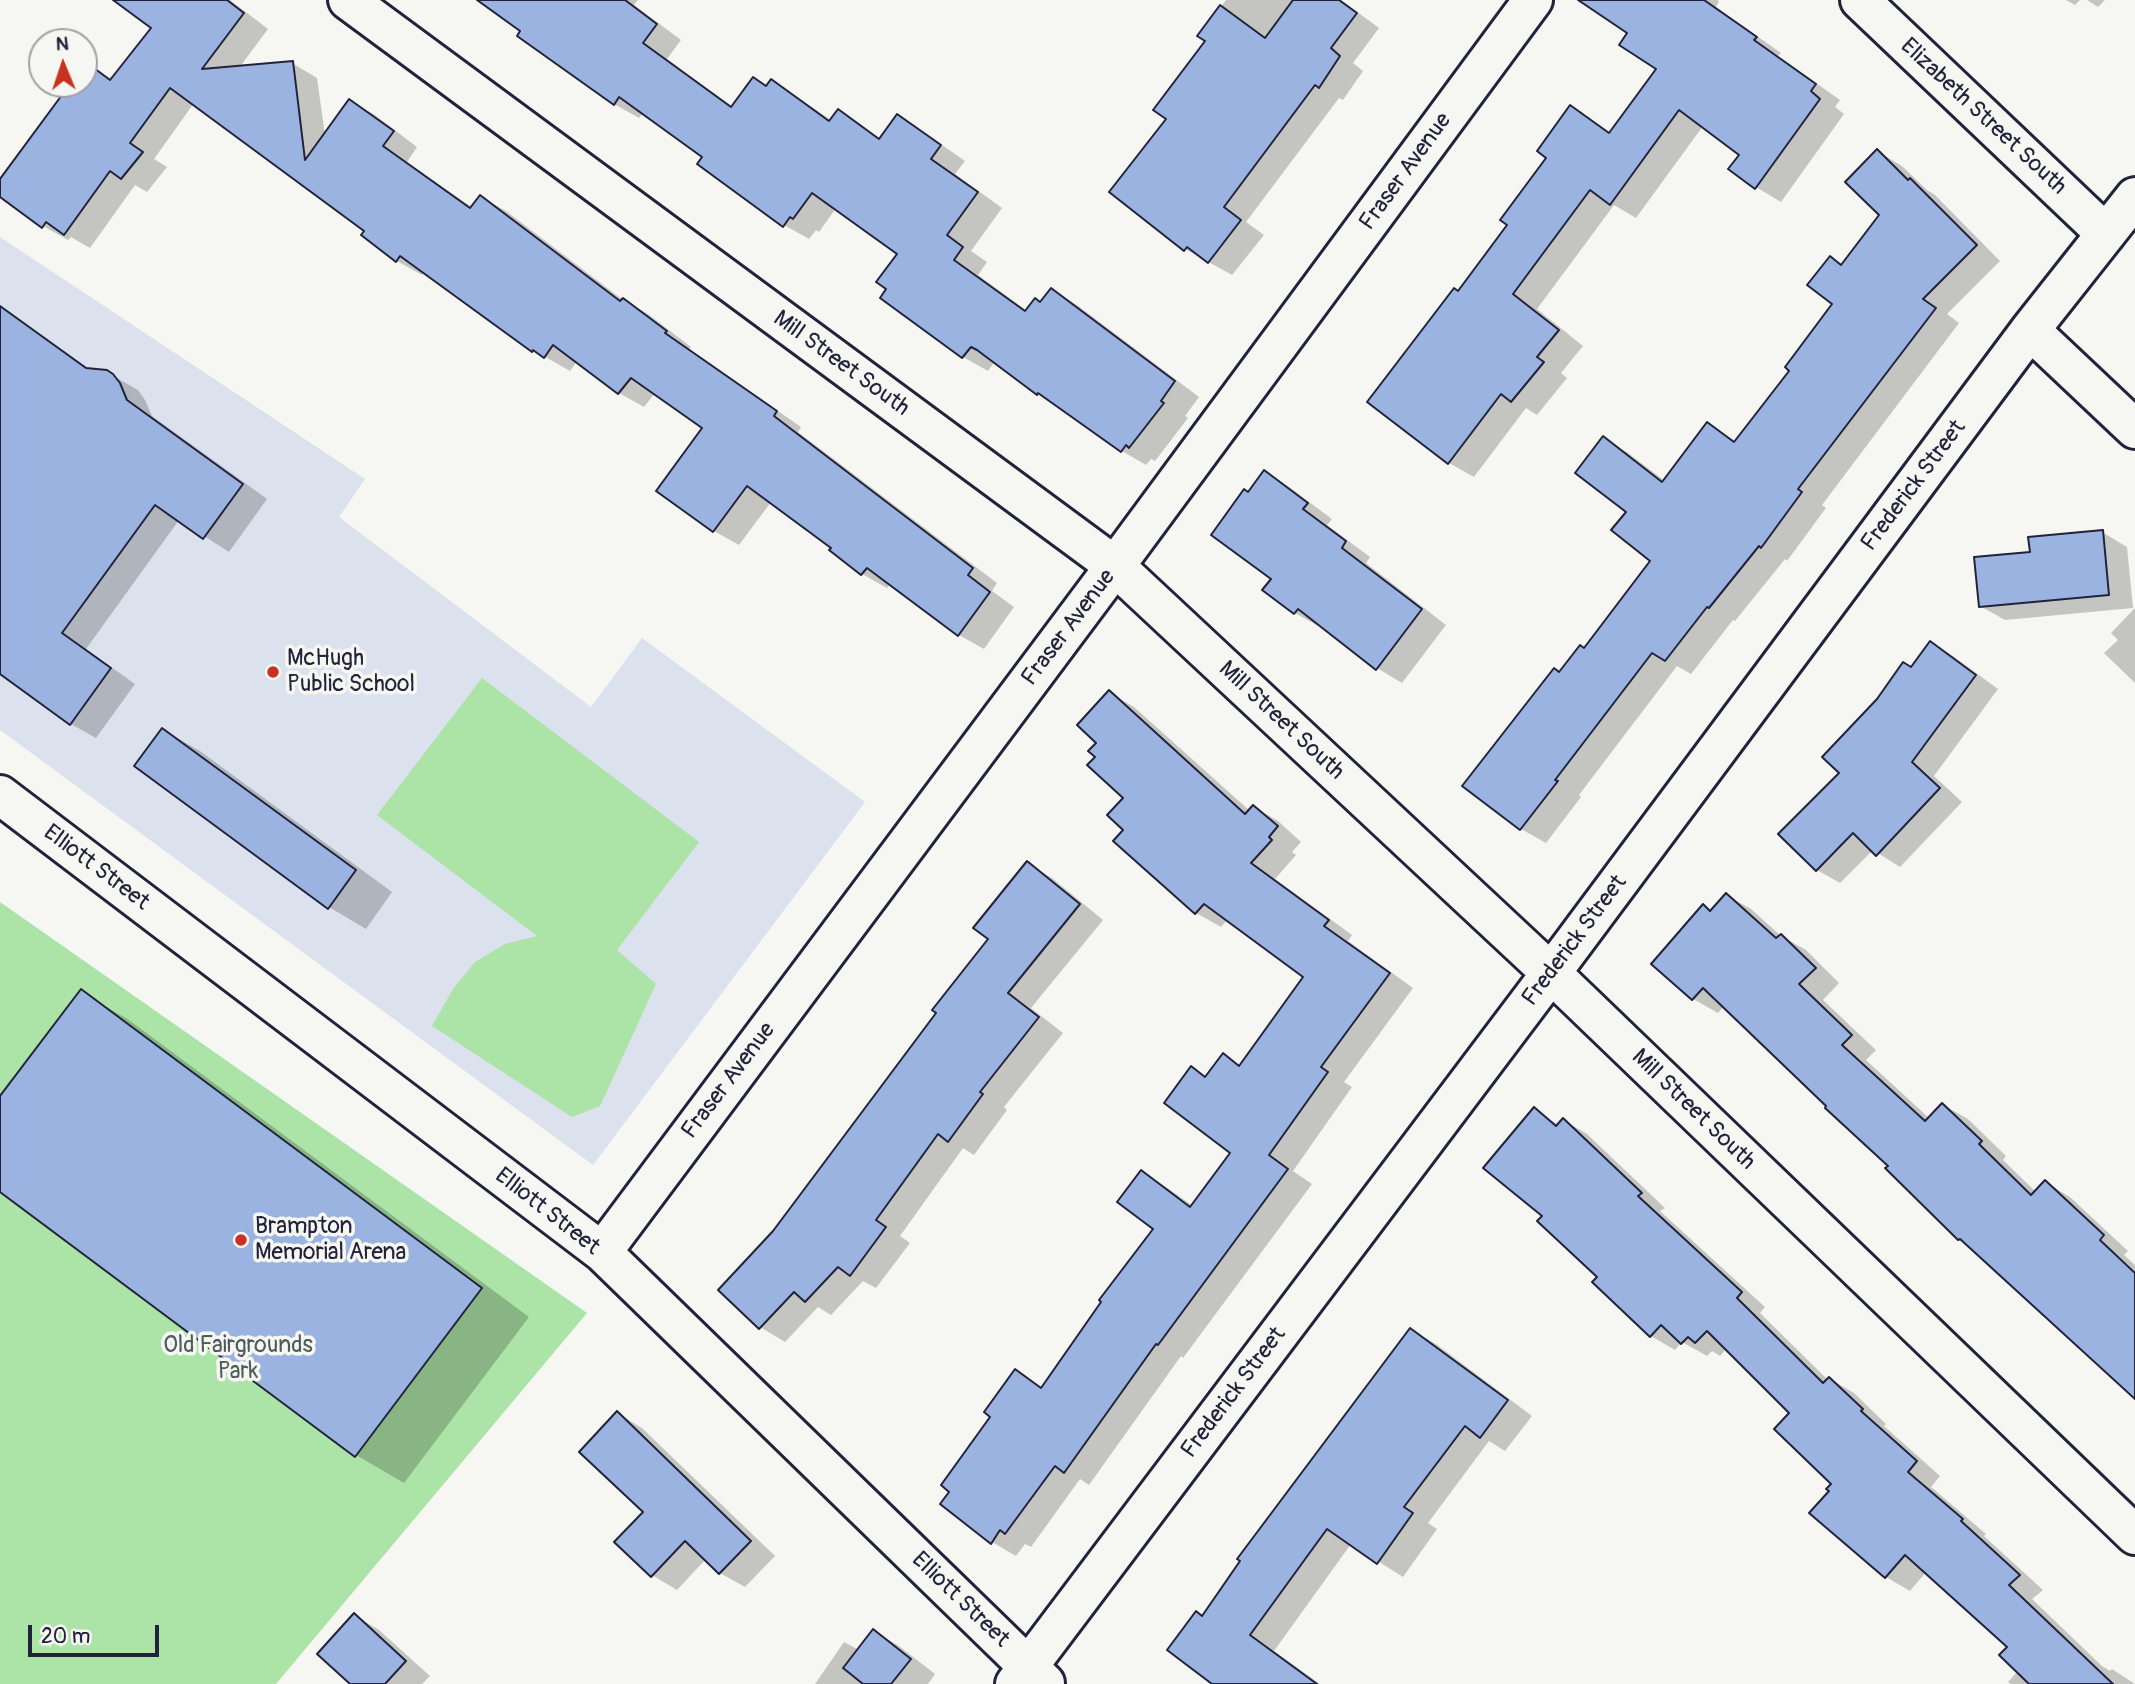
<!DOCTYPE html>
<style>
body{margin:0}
#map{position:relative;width:2135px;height:1684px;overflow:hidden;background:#f6f6f2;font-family:Pangolin,sans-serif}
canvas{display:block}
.north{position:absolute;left:28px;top:28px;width:70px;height:70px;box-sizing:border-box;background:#f6f6f2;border:2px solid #a1a1a9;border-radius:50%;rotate:358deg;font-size:19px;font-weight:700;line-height:28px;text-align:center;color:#22223b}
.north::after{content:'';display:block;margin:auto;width:24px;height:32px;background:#c8321e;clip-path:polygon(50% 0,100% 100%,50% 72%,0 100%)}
.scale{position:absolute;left:28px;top:1625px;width:131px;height:32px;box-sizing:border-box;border:4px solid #22223b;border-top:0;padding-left:9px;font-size:21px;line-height:24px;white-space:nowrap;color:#22223b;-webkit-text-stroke:5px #f6f6f2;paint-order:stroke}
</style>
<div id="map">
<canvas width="2135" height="1684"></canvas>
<div class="north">N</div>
<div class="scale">20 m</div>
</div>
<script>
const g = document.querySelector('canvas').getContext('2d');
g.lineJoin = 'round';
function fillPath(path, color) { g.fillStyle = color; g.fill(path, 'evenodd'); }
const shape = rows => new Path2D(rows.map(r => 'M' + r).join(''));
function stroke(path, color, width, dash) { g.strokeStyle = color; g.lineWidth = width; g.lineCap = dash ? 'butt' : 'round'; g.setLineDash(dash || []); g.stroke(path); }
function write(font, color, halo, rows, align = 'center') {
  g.font = font + ' Pangolin,sans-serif'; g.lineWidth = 7; g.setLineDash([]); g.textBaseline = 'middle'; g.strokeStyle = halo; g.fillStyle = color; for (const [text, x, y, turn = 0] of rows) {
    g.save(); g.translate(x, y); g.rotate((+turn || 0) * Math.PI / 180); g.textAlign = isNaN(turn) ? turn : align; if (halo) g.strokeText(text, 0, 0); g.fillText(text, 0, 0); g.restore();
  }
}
fillPath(shape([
 [0,237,365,479,339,517,591,707,642,638,865,802,593,1165,0,730]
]), '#dbe2ed');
fillPath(shape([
 [482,678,699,842,617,950,656,984,600,1106,572,1117,432,1026,453,989,475,962,505,944,537,936,377,815],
 [0,902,587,1313,276,1684,0,1684]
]), '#ace3a7');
fillPath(shape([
 [135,0,230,0,268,29,239,68,292,63,317,78,325,135,350,101,375,115,417,147,407,162,473,208,481,197,506,211,623,300,648,314,691,347,689,349,801,427,798,432,997,583,992,591,1014,607,984,649,959,635,891,584,887,588,862,574,831,550,833,547,771,502,739,545,714,531,658,491,705,427,655,393,644,407,619,393,577,361,570,371,533,350,424,271,422,275,397,261,363,235,366,230,194,103,154,159,167,167,147,192,135,185,90,248,71,237,68,240,43,226,0,195,0,182,72,84,84,84,84,68,87,64,113,80,154,28],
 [480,0,638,0,634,5,681,40,667,59,733,107,754,79,767,87,771,81,796,96,832,121,839,111,881,139,897,117,922,131,965,161,955,174,1002,208,971,251,987,262,978,275,1027,311,1041,304,1052,290,1077,305,1199,397,1185,416,1188,418,1155,461,1151,459,1146,465,1122,451,995,361,988,371,963,357,882,297,889,288,899,253,836,208,819,232,816,230,809,239,784,225,704,157,643,113,639,118,614,104,523,30],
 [1226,0,1341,0,1379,28,1353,63,1363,71,1343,100,1339,98,1246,222,1264,235,1232,275,1185,249,1169,119,1207,41,1200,35],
 [1620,0,1717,0,1719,1,1716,7,1781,53,1778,56,1840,100,1835,107,1844,114,1781,202,1756,187,1741,155,1703,126,1636,218,1614,205,1537,309,1583,346,1561,373,1567,378,1537,415,1526,408,1474,477,1449,463,1459,293,1509,225,1549,158,1571,108,1611,133,1658,69,1629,33],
 [2066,0,2080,0,2075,5],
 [2087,0,2105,0,2098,7],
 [1877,151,1902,166,1927,190,1935,195,2000,261,1947,314,1959,323,1822,505,1826,508,1787,561,1785,559,1735,621,1733,620,1691,674,1677,666,1579,795,1581,797,1546,843,1521,829,1465,786,1560,674,1585,649,1653,561,1628,511,1603,438,1628,453,1665,481,1707,424,1737,442,1792,371,1835,303,1830,258,1843,265,1881,215],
 [0,306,91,370,106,372,138,390,145,400,152,416,267,499,229,552,179,520,86,649,135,684,96,738,71,724,0,672],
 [1264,473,1289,487,1332,519,1327,525,1370,557,1366,563,1446,625,1402,683,1377,668,1321,625,1320,627,1295,613,1265,590,1274,579,1249,494],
 [2102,532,2127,547,2133,608,2005,620,1980,606,2032,553],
 [2135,608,2135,683,2104,653,2118,640,2111,633],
 [1930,643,1953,656,1998,689,1934,776,1962,802,1900,867,1873,850,1840,883,1817,870,1781,834,1841,773,1878,700,1912,669],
 [1110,693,1134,707,1250,811,1254,807,1278,821,1301,842,1292,852,1296,855,1275,879,1352,935,1348,941,1413,988,1344,1082,1352,1087,1293,1171,1312,1184,1183,1358,1181,1356,1089,1485,1080,1479,1031,1547,1025,1544,1016,1556,992,1542,951,1491,1016,1371,1043,1388,1156,1229,1142,1173,1166,1187,1193,1206,1232,1152,1192,1069,1207,1077,1223,1055,1241,1066,1306,976,1228,919,1221,927,1196,913,1116,841,1126,830,1126,798,1097,757],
 [163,730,200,751,392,892,366,929,329,907],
 [1027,864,1052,878,1103,920,1031,1008,1063,1033,1004,1107,1007,1110,974,1155,963,1148,900,1236,910,1243,876,1288,863,1281,831,1315,818,1307,785,1342,760,1327,774,1232,939,1013,990,939],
 [1726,895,1751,909,1781,936,1806,950,1839,983,1823,1000,1876,1050,1866,1060,1929,1118,1943,1105,1968,1119,2006,1156,2003,1160,2036,1192,2045,1182,2070,1197,2128,1251,2124,1255,2135,1265,2135,1397,1969,1245,1959,1239,1891,1166,1724,1006,1718,1013,1693,999,1653,964,1704,907,1712,911],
 [81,992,129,1020,529,1317,404,1483,356,1455,0,1190,0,1099],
 [1534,1110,1559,1125,1563,1120,1587,1134,1665,1208,1660,1211,1765,1307,1760,1313,1828,1380,1830,1379,1854,1393,1886,1424,1884,1426,1940,1476,1931,1487,1986,1534,1984,1536,2043,1590,2032,1599,2102,1666,2110,1671,2112,1669,2135,1684,2011,1684,2008,1682,2018,1671,2009,1647,1926,1572,1910,1591,1886,1577,1831,1491,1834,1484,1791,1413,1727,1348,1720,1356,1712,1351,1707,1356,1682,1342,1675,1350,1651,1336,1544,1216],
 [1411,1330,1436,1344,1532,1416,1505,1451,1489,1441,1428,1523,1437,1529,1403,1577,1351,1544,1274,1651,1320,1684,1215,1684,1203,1618],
 [617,1413,642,1428,775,1556,745,1587,720,1573,706,1559,677,1590,652,1575,645,1512],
 [354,1615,379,1630,430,1676,422,1684,353,1684],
 [874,1631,899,1646,935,1674,928,1684,815,1684,844,1642,859,1650]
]), '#0003');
const building = shape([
 [113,0,227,0,244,13,202,69,293,61,305,160,349,99,394,131,383,146,470,208,480,195,620,301,623,298,667,331,665,333,777,411,774,416,973,568,968,575,990,592,958,636,867,568,861,575,829,550,831,548,747,486,713,532,656,491,702,428,631,378,618,394,553,345,544,358,533,350,532,352,400,256,396,262,361,235,364,231,170,88,130,143,143,152,121,179,110,171,64,235,46,222,42,228,0,197,0,179,70,84,84,84,84,65,86,62,110,80,151,28,113,0],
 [477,0,625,0,657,24,643,43,731,107,753,77,766,86,771,79,829,121,838,109,879,139,897,114,941,145,931,159,978,192,947,235,963,247,954,260,1025,311,1035,298,1040,302,1051,288,1175,381,1161,401,1164,403,1129,448,1126,445,1121,452,1038,393,1037,395,977,350,971,347,962,358,880,298,886,289,876,282,897,254,812,193,793,219,790,217,783,227,697,164,702,157,619,97,614,105,517,36,520,31,477,0],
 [1293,0,1339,0,1357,13,1331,48,1340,56,1319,88,1315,85,1224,207,1241,220,1208,263,1187,247,1184,251,1109,192,1166,119,1153,110,1205,41,1197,36,1220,5,1265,38,1293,0],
 [1578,0,1704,0,1757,37,1754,40,1816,84,1811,91,1820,99,1755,189,1728,169,1739,155,1679,110,1610,205,1590,190,1513,294,1559,330,1537,357,1544,362,1511,402,1501,394,1448,464,1367,402,1454,288,1458,291,1507,225,1500,220,1546,158,1537,151,1570,105,1609,133,1656,69,1619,45,1627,33,1578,0],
 [1877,149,1908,180,1910,178,1977,245,1923,299,1936,308,1798,489,1802,492,1761,548,1759,546,1709,608,1707,607,1665,661,1652,653,1555,780,1558,781,1520,830,1462,786,1554,668,1559,672,1580,645,1584,648,1650,561,1611,530,1626,512,1575,473,1603,436,1662,482,1707,422,1734,442,1789,371,1785,367,1832,304,1807,285,1830,256,1841,265,1879,215,1845,182,1877,149],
 [0,306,86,368,107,370,113,374,120,383,127,400,243,484,203,539,155,505,62,633,111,668,70,725,0,674,0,306],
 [1264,470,1308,503,1303,509,1346,541,1342,548,1422,609,1376,670,1298,609,1294,614,1262,590,1271,579,1211,535,1244,489,1248,492,1264,470],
 [2103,530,2109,595,1979,607,1974,557,2030,552,2028,537,2103,530],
 [1930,641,1976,675,1912,762,1940,788,1876,856,1853,833,1816,871,1778,834,1839,773,1822,757,1877,699,1903,662,1911,667,1930,641],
 [1109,690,1245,814,1253,805,1278,826,1269,837,1272,840,1251,863,1329,920,1324,926,1390,973,1321,1067,1328,1072,1269,1155,1288,1169,1158,1345,1156,1344,1064,1473,1055,1466,1005,1534,1000,1530,991,1544,940,1504,949,1492,941,1485,990,1417,984,1412,1015,1369,1041,1388,1101,1302,1099,1300,1153,1229,1117,1202,1141,1170,1190,1207,1230,1153,1164,1103,1191,1066,1205,1077,1223,1053,1239,1066,1303,977,1204,904,1195,914,1113,841,1123,830,1107,815,1123,798,1087,765,1095,757,1088,751,1096,743,1077,725,1109,690],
 [162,728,356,870,328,909,134,766,162,728],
 [1027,861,1080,904,1008,993,1039,1017,980,1092,983,1094,948,1142,938,1134,876,1220,886,1227,850,1276,838,1267,805,1302,794,1292,759,1329,718,1290,773,1231,936,1013,932,1010,988,939,973,928,1027,861],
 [1726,893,1776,938,1781,934,1816,968,1799,984,1852,1035,1842,1045,1925,1121,1942,1103,1982,1141,1979,1144,2031,1195,2045,1180,2104,1235,2100,1240,2135,1273,2135,1399,1960,1239,1958,1240,1885,1168,1888,1166,1825,1108,1826,1106,1703,988,1692,1000,1651,964,1703,904,1710,911,1726,893],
 [81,989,482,1288,355,1457,0,1192,0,1096,81,989],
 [1534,1107,1556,1126,1563,1118,1642,1193,1638,1196,1742,1292,1737,1298,1823,1383,1829,1377,1863,1409,1861,1411,1917,1461,1908,1472,1963,1519,1961,1521,2020,1575,2009,1585,2113,1684,2029,1684,1999,1655,2007,1647,1905,1555,1885,1578,1809,1513,1829,1491,1826,1489,1831,1484,1774,1429,1789,1413,1707,1331,1695,1343,1688,1337,1681,1344,1661,1325,1650,1337,1592,1282,1597,1277,1537,1221,1542,1216,1483,1168,1534,1107],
 [1410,1328,1508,1400,1480,1438,1465,1426,1404,1507,1413,1513,1377,1564,1327,1529,1250,1635,1317,1684,1212,1684,1167,1650,1196,1611,1202,1616,1240,1561,1237,1559,1410,1328],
 [617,1411,751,1541,719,1574,685,1541,651,1577,614,1542,643,1512,579,1452,617,1411],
 [354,1613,406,1661,385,1684,350,1684,317,1654,354,1613],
 [873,1629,911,1659,891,1684,863,1684,843,1668,873,1629]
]);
fillPath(building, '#9bb3e0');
stroke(building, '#22223b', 2);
const minor = shape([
 [348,0,1115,566,1551,973,2135,1535],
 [1860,0,2106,234],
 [2030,330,2135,429],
 [0,795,602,1252,1045,1683],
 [602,1252,1115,566,1533,0],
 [1015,1684,1551,973,2030,330,2135,197]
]);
stroke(minor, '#22223b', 44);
stroke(minor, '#f6f6f2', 38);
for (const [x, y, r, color] of [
 [273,672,7,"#c8321e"],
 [241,1240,7,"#c8321e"]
]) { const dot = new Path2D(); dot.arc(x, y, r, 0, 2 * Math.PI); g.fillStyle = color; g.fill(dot); stroke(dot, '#f6f6f2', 2.5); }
write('23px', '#22223b', '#f6f6f2', [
 ["Elizabeth Street South",1983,117,43],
 ["Fraser Avenue",1406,172,-54],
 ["Mill Street South",841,364,36],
 ["Frederick Street",1914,486,-53],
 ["Fraser Avenue",1069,628,-53],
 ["Mill Street South",1281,721,43],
 ["Elliott Street",96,868,37],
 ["Frederick Street",1575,941,-53],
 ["Fraser Avenue",729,1081,-53],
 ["Mill Street South",1693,1110,44],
 ["Elliott Street",547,1212,38],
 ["Frederick Street",1234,1393,-53],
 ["Elliott Street",960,1600,44]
]);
write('23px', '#22223b', '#f6f6f2', [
 ["McHugh",287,659],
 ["Public School",287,685],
 ["Brampton",255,1227],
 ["Memorial Arena",255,1253]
], 'left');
write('23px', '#4b5c5b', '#f6f6f2', [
 ["Old Fairgrounds",238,1346],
 ["Park",238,1372]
]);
</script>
